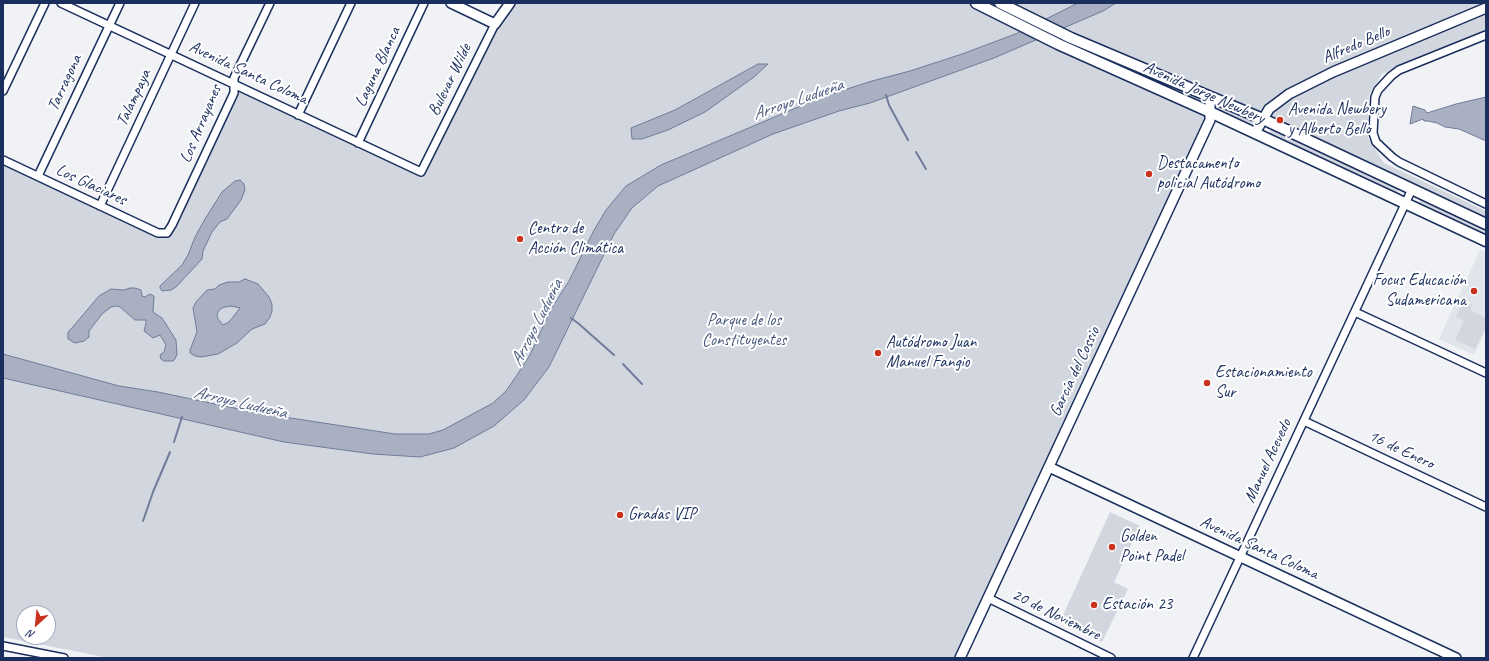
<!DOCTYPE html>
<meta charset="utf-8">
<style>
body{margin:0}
#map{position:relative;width:1489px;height:661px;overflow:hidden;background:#f1f2f5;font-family:Caveat,sans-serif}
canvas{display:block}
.frame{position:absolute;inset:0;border:4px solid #1b2f5e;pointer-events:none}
.north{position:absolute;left:16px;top:605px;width:40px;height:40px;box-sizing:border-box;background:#fff;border:1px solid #a4acbf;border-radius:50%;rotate:207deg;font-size:11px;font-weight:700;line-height:16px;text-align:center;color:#1b2f5e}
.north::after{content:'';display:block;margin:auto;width:14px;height:18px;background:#c8321e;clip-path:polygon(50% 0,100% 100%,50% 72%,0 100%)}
</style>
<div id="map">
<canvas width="1489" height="661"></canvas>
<div class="frame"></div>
<div class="north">N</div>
</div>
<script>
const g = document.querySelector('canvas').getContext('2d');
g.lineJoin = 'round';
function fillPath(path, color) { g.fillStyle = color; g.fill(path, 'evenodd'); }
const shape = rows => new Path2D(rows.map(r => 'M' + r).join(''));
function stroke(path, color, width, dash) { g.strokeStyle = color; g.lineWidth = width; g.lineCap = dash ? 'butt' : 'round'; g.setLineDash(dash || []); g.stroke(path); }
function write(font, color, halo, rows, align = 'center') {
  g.font = font + ' Caveat,sans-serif'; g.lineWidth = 4; g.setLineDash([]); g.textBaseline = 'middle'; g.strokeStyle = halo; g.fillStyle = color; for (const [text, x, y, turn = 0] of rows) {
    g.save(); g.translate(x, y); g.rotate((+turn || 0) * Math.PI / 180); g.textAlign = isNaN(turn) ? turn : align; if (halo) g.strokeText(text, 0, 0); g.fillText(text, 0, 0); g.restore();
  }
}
fillPath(shape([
 [1480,250,1486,253,1486,329,1474,355,1439,339]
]), '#e1e4ea');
fillPath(shape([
 [510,3,1486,3,1486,31,1382,74,1369,95,1368,138,1384,163,1486,211,1486,224,1263,119,1258,127,1248,122,1245,124,1216,111,1216,107,1211,105,1210,120,960,658,109,658,3,637,3,160,158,233,167,233,234,85,421,172,495,24],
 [24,613,48,613,48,637,24,637],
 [1271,130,1397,187,1398,191,1397,194,1394,194,1268,134],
 [1421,200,1486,230,1486,237,1420,206,1418,204],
 [1463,301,1472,305,1470,310,1486,318,1486,327,1475,349,1455,340,1464,321,1456,317],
 [1110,512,1140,526,1114,582,1128,589,1102,642,1060,622]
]), '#d2d6df');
const water = shape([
 [1078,3,1116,3,1103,11,994,58,870,103,839,111,773,134,658,186,632,208,614,234,549,367,524,400,494,426,454,448,420,457,373,454,284,442,3,378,3,354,119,386,158,392,258,413,395,434,429,434,443,430,493,403,506,391,517,375,530,355,551,309,569,281,593,232,606,210,626,186,661,165,822,97,872,81,910,71,962,54,1018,33,1078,3],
 [758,64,768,64,754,77,705,112,668,130,642,139,632,139,631,128,675,110,758,64],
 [1486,97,1486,141,1459,129,1445,127,1437,123,1428,121,1424,121,1423,119,1410,124,1413,106,1425,110,1427,113,1456,104,1486,97],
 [240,180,244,184,245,190,241,200,227,219,220,222,212,232,203,251,202,259,176,287,171,290,162,291,160,288,160,286,182,265,188,255,195,237,205,219,222,192,235,181,240,180],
 [245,279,258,284,269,297,272,304,272,311,270,317,265,324,252,329,237,343,218,354,201,357,195,356,190,353,190,350,197,332,193,308,196,302,207,290,215,289,219,285,228,282,239,282,245,279],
 [231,306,240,308,229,322,223,325,218,319,217,315,218,312,220,309,225,307,231,306],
 [130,288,135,288,141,290,142,296,145,297,150,294,154,296,153,312,162,318,176,340,177,354,175,359,173,361,164,361,161,359,160,355,164,352,166,345,160,335,153,338,144,331,146,323,146,320,135,320,120,307,116,306,111,307,102,314,89,331,89,337,84,341,75,343,68,339,68,332,71,329,99,296,111,289,124,290,130,288]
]);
fillPath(water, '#a8b0c2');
stroke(water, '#707c9a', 1);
stroke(shape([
 [886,95,889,105,908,140],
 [916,152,926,169],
 [571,318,579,324,614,355],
 [623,364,642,384],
 [174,442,182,417],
 [143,521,153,492,170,452]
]), '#707c9a', 2);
const minor = shape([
 [61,3,421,172,495,24],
 [1486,35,1399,70,1391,76,1378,90,1375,97,1373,133,1376,142,1392,157,1399,162,1486,204],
 [3,91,45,3],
 [298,115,351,3],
 [358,143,424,3],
 [3,160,158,233,167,233,172,225,234,93,234,78,270,3],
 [38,176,120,3],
 [100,206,195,3],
 [1355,312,1486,373],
 [1304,421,1486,507],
 [988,598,1111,658],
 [3,646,64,658],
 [1193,658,1412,189]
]);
const tertiary = shape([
 [451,3,495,24,510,3],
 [1255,133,1269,109,1289,94,1333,72,1486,8],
 [1049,467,1456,658],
 [960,658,1210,120,1210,104,1213,98]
]);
const secondary = shape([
 [976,3,1058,44,1210,112,1486,241],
 [1000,3,1071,38,1263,119,1486,224]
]);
stroke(minor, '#1b2f5e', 10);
stroke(tertiary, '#1b2f5e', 12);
stroke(secondary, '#1b2f5e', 13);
stroke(minor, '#fff', 7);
stroke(tertiary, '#fff', 9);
stroke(secondary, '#fff', 10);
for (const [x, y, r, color] of [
 [1280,120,4,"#c8321e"],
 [1149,174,4,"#c8321e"],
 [520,239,4,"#c8321e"],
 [1474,291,4,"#c8321e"],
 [878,353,4,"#c8321e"],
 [1207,383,4,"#c8321e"],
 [620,515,4,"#c8321e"],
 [1112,547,4,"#c8321e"],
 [1094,605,4,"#c8321e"]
]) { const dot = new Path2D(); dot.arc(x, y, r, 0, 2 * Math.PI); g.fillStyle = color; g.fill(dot); stroke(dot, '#fff', 1.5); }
write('17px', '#1b2f5e', '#fff', [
 ["Alfredo Bello",1356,45,-23],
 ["Laguna Blanca",378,67,-65],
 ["Avenida Santa Coloma",248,73,25],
 ["Bulevar Wilde",450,80,-64],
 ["Tarragona",65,83,-65],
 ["Avenida Jorge Newbery",1204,93,24],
 ["Talampaya",134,98,-65],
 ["Los Arrayanes",201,124,-67],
 ["Los Glaciares",91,185,25],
 ["García del Cossio",1075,372,-65],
 ["16 de Enero",1401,450,25],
 ["Manuel Acevedo",1268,461,-65],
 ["Avenida Santa Coloma",1259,548,25],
 ["20 de Noviembre",1056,615,26]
]);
write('17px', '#1b2f5e', '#fff', [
 ["Avenida Newbery",1288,110],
 ["y Alberto Bello",1288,130],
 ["Destacamento",1157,164],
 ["policial Autódromo",1157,184],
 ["Centro de",528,229],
 ["Acción Climática",528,249],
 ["Focus Educación",1466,281,"right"],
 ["Sudamericana",1466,301,"right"],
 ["Autódromo Juan",886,343],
 ["Manuel Fangio",886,363],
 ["Estacionamiento",1215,373],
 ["Sur",1215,393],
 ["Gradas VIP",628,515],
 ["Golden",1120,537],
 ["Point Padel",1120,557],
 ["Estación 23",1102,605]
], 'left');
write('17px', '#49597e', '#fff', [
 ["Parque de los",744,321],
 ["Constituyentes",744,341]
]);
write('italic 18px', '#4c5c81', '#fff', [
 ["Arroyo Ludueña",798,100,-19],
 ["Arroyo Ludueña",537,323,-63],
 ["Arroyo Ludueña",240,403,13]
]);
</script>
